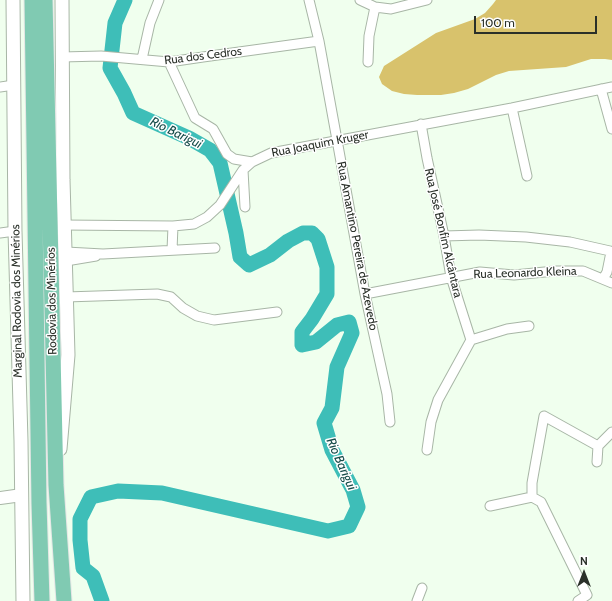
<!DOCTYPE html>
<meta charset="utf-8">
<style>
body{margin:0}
#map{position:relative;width:612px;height:601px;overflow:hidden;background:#f0ffee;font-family:Cabin,sans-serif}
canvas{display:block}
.north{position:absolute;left:564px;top:553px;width:40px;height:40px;-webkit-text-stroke:3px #fff;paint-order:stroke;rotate:0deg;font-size:11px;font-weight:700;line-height:16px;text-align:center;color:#2a3029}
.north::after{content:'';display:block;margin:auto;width:14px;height:18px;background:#2a3029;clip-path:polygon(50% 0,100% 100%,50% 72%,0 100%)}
.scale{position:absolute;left:474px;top:16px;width:123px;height:18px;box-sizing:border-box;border:2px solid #2a3029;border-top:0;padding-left:5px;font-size:12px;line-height:14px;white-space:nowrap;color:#2a3029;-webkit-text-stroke:3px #fff;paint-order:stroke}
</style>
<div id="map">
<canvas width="612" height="601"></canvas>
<div class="north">N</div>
<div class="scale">100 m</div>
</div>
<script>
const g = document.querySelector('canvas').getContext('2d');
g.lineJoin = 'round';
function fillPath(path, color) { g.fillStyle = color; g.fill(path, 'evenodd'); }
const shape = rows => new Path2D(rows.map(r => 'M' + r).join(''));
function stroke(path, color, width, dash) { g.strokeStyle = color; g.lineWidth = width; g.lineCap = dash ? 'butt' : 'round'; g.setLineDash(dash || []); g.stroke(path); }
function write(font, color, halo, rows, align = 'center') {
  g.font = font + ' Cabin,sans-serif'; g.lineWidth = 3; g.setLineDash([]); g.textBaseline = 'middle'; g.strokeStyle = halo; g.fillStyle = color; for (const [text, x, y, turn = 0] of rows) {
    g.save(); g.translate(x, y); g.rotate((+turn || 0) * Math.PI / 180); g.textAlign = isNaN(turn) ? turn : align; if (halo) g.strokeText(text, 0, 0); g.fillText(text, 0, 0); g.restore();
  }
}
fillPath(shape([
 [496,0,612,0,612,60,605,59,591,59,566,67,509,71,496,75,468,89,454,93,441,95,417,95,404,94,392,91,382,84,379,77,384,66,436,33,475,19,485,13,493,4]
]), '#d8c26c');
stroke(shape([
 [102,601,93,576,83,568,80,540,80,519,91,497,118,491,162,493,328,531,349,526,358,507,353,490,332,450,324,423,332,408,337,367,352,333,349,322,337,325,316,342,302,345,302,332,312,319,327,294,327,267,318,239,312,233,303,233,288,241,270,255,249,265,240,257,236,233,220,163,210,150,189,138,133,113,124,93,110,68,115,23,125,0]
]), '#3ebeb8', 15);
const minor = shape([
 [309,0,319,41,365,294,387,394,390,422],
 [360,0,375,7,391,9,427,0],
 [62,57,101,56,169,62,203,57,319,41],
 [142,59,150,23,159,0],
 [169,62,195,118,213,129,227,154,234,159,252,162],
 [368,62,369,36,375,7],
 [0,87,14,85],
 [601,89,612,129],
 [512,108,527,176],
 [421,124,427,158,444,236,451,277,471,340,438,400,431,422,427,450],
 [243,170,245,207],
 [64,225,173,226,194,224,207,217,220,205,243,170,252,162,271,153,512,108,612,87],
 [0,233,15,231],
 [444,236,479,235,526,237,570,242,610,251,611,252,607,272,603,279],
 [172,250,173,226],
 [66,252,103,254,215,248],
 [66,261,96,256],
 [365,294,480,272,514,275,555,271,583,271,612,283],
 [66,297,157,294,171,297,183,308,197,316,214,320,277,312],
 [471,340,507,329,529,326],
 [597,462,598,446,612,432],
 [532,497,532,483,535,466,544,416,598,446],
 [490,506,532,497,541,502,587,595,578,601],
 [417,601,422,588]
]);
const tertiary = shape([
 [0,498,22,495]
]);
const secondary = shape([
 [13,0,15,231,21,441,23,601],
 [60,449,68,355,63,180,62,0]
]);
const primary = shape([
 [32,0,39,503,42,601],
 [45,0,56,485,64,601]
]);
stroke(minor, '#a8b6a6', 11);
stroke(tertiary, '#a8b6a6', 14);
stroke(secondary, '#a8b6a6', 15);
stroke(primary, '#e5e6e5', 17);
stroke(minor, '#fff', 9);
stroke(tertiary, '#fff', 12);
stroke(secondary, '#fff', 13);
stroke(primary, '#80cab2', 15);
write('12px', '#2a3029', '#fff', [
 ["Rua dos Cedros",203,56,-7],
 ["Rua Joaquim Kruger",320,144,-11],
 ["Rua José Bonfim Alcântara",443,233,77],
 ["Rua Amantino Pereira de Azevedo",357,246,79],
 ["Rua Leonardo Kleina",525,273,-2],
 ["Marginal Rodovia dos Minérios",17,301,-91],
 ["Rodovia dos Minérios",52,301,-91]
]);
write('italic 13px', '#164c4a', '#fff', [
 ["Rio Barigui",176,133,26],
 ["Rio Barigui",341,464,66]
]);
</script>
